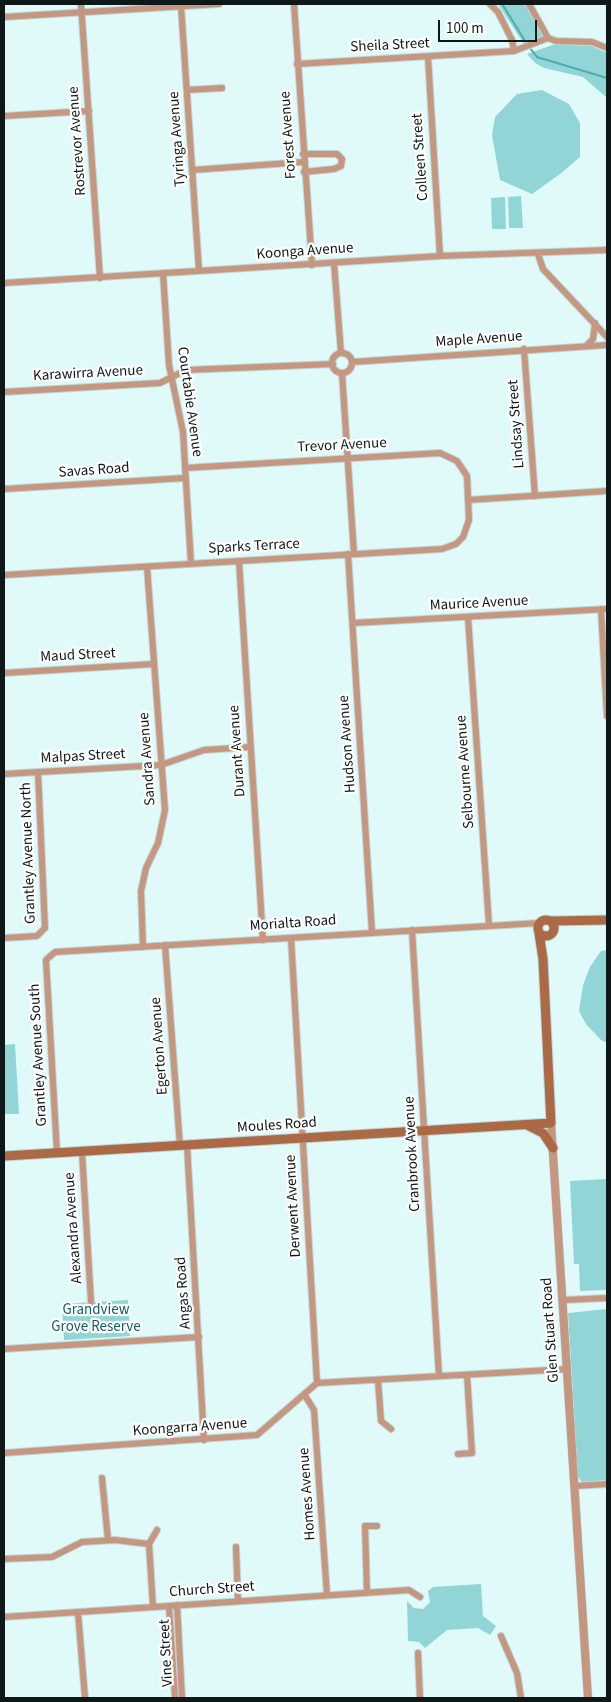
<!DOCTYPE html>
<style>
body{margin:0}
#map{position:relative;width:611px;height:1702px;overflow:hidden;background:#e0fafa;font-family:"Source Sans 3",sans-serif}
canvas{display:block}
.frame{position:absolute;inset:0;border:5px solid #0f1818;pointer-events:none}
.scale{position:absolute;left:438px;top:20px;width:99px;height:22px;box-sizing:border-box;border:2px solid #0f1818;border-top:0;padding-left:6px;font-size:15px;line-height:18px;white-space:nowrap;color:#0f1818;-webkit-text-stroke:4px #fff;paint-order:stroke}
</style>
<div id="map">
<canvas width="611" height="1702"></canvas>
<div class="frame"></div>
<div class="scale">100 m</div>
</div>
<script>
const g = document.querySelector('canvas').getContext('2d');
g.lineJoin = 'round';
function fillPath(path, color) { g.fillStyle = color; g.fill(path, 'evenodd'); }
const shape = rows => new Path2D(rows.map(r => 'M' + r).join(''));
function stroke(path, color, width, dash) { g.strokeStyle = color; g.lineWidth = width; g.lineCap = dash ? 'butt' : 'round'; g.setLineDash(dash || []); g.stroke(path); }
function write(font, color, halo, rows, align = 'center') {
  g.font = font + ' "Source Sans 3",sans-serif'; g.lineWidth = 4.5; g.setLineDash([]); g.textBaseline = 'middle'; g.strokeStyle = halo; g.fillStyle = color; for (const [text, x, y, turn = 0] of rows) {
    g.save(); g.translate(x, y); g.rotate((+turn || 0) * Math.PI / 180); g.textAlign = isNaN(turn) ? turn : align; if (halo) g.strokeText(text, 0, 0); g.fillText(text, 0, 0); g.restore();
  }
}
fillPath(shape([
 [498,4,523,4,530,10,543,37,524,44],
 [555,44,591,46,607,53,607,98,583,77,544,68,535,63,527,54],
 [542,90,569,104,580,123,580,157,560,174,532,194,500,180,492,135,495,117,517,94],
 [521,196,523,228,509,228,508,197],
 [505,197,506,229,492,229,491,198],
 [607,950,607,1043,601,1040,586,1024,579,1011,583,985,590,967,601,951],
 [15,1044,19,1114,4,1114,4,1045],
 [607,1179,607,1290,580,1291,579,1264,574,1264,570,1181],
 [128,1300,130,1336,64,1340,62,1304],
 [607,1309,607,1480,582,1482,578,1477,568,1313],
 [481,1584,483,1616,496,1626,490,1635,478,1628,447,1630,425,1648,419,1642,408,1641,407,1601,414,1608,423,1609,430,1602,428,1591,433,1587]
]), '#91d5d6');
stroke(shape([
 [502,4,527,44],
 [530,48,537,57,607,78]
]), '#50aaac', 2);
const minor = shape([
 [81,4,100,278],
 [294,4,312,265],
 [490,4,498,12,512,40,514,51],
 [529,4,548,38],
 [181,6,199,271],
 [4,17,219,4],
 [428,57,440,256],
 [297,64,514,51,548,38,556,41,592,42,607,48],
 [187,90,222,88],
 [4,116,89,111],
 [303,154,337,154,342,159,341,166,334,169,304,172],
 [193,170,303,162],
 [538,254,543,269,607,337],
 [334,263,341,353],
 [163,273,169,365,183,432,191,564],
 [4,283,440,256,607,250],
 [586,346,593,339,595,323],
 [524,349,535,496],
 '332 363a10 10 0 1 1 20 0a10 10 0 1 1-20 0Z',
 [352,362,607,345],
 [342,373,354,554],
 [4,392,160,383,186,370,333,364],
 [4,489,185,478],
 [468,500,607,491],
 [348,554,372,933],
 [239,561,263,940],
 [4,575,442,549,456,544,463,537,469,520,467,476,457,461,440,453,185,468],
 [601,609,607,716],
 [468,617,489,925],
 [353,623,607,609],
 [4,673,154,664],
 [4,774,161,765,204,750,250,747],
 [412,930,439,1376],
 [4,938,37,936,45,928,38,772],
 [291,938,317,1383],
 [165,945,180,1146],
 [143,947,141,891,146,868,158,843,165,810,147,567],
 [187,1145,204,1440],
 [82,1152,91,1302],
 [57,1153,46,960,55,952,539,923],
 [564,1300,607,1298],
 [4,1349,199,1337],
 [378,1380,381,1421,391,1429],
 [304,1394,314,1410,327,1595],
 [4,1453,257,1435,317,1383,568,1369],
 [458,1454,472,1453,467,1375],
 [102,1478,108,1540],
 [575,1486,607,1484],
 [149,1544,157,1530],
 [236,1547,238,1601],
 [4,1559,52,1557,82,1542,115,1540,149,1544,153,1607],
 [367,1593,365,1526,377,1526],
 [177,1605,182,1698],
 [169,1606,175,1698],
 [78,1612,85,1698],
 [4,1617,409,1590,420,1597],
 [501,1636,517,1673,521,1698],
 [418,1653,420,1698]
]);
const tertiary = shape([
 [551,1123,588,1698]
]);
const secondary = shape([
 '538 928a8 8 0 1 1 16 0a8 8 0 1 1-16 0Z',
 [551,921,607,920],
 [527,1125,543,1133,553,1148],
 [4,1156,551,1123,543,959,539,933]
]);
stroke(minor, '#bfd6d6', 8);
stroke(tertiary, '#bfd6d6', 9);
stroke(secondary, '#bfd6d6', 11);
stroke(minor, '#c69780', 6);
stroke(tertiary, '#c69780', 8);
stroke(secondary, '#ac6946', 9);
write('15px', '#0f1818', '#fff', [
 ["Sheila Street",390,46,-3],
 ["Forest Avenue",289,135,-94],
 ["Tyringa Avenue",178,139,-94],
 ["Rostrevor Avenue",78,141,-94],
 ["Colleen Street",421,157,-94],
 ["Koonga Avenue",305,252,-4],
 ["Maple Avenue",479,340,-4],
 ["Karawirra Avenue",88,374,-3],
 ["Courtabie Avenue",189,402,82],
 ["Lindsay Street",517,424,-94],
 ["Trevor Avenue",342,446,-3],
 ["Savas Road",94,471,-4],
 ["Sparks Terrace",254,547,-3],
 ["Maurice Avenue",479,604,-3],
 ["Maud Street",78,656,-3],
 ["Hudson Avenue",348,744,-94],
 ["Durant Avenue",238,751,-94],
 ["Malpas Street",83,757,-3],
 ["Sandra Avenue",148,759,-94],
 ["Selbourne Avenue",466,772,-94],
 ["Grantley Avenue North",29,853,-92],
 ["Morialta Road",293,924,-4],
 ["Egerton Avenue",160,1046,-94],
 ["Grantley Avenue South",39,1055,-93],
 ["Moules Road",277,1126,-4],
 ["Cranbrook Avenue",413,1154,-93],
 ["Derwent Avenue",294,1206,-93],
 ["Alexandra Avenue",74,1228,-94],
 ["Angas Road",184,1293,-94],
 ["Glen Stuart Road",551,1330,-94],
 ["Koongarra Avenue",190,1428,-4],
 ["Homes Avenue",308,1494,-94],
 ["Church Street",212,1590,-4],
 ["Vine Street",167,1653,-93]
]);
write('15px', '#125e60', '#fff', [
 ["Grandview",96,1311],
 ["Grove Reserve",96,1328]
]);
</script>
